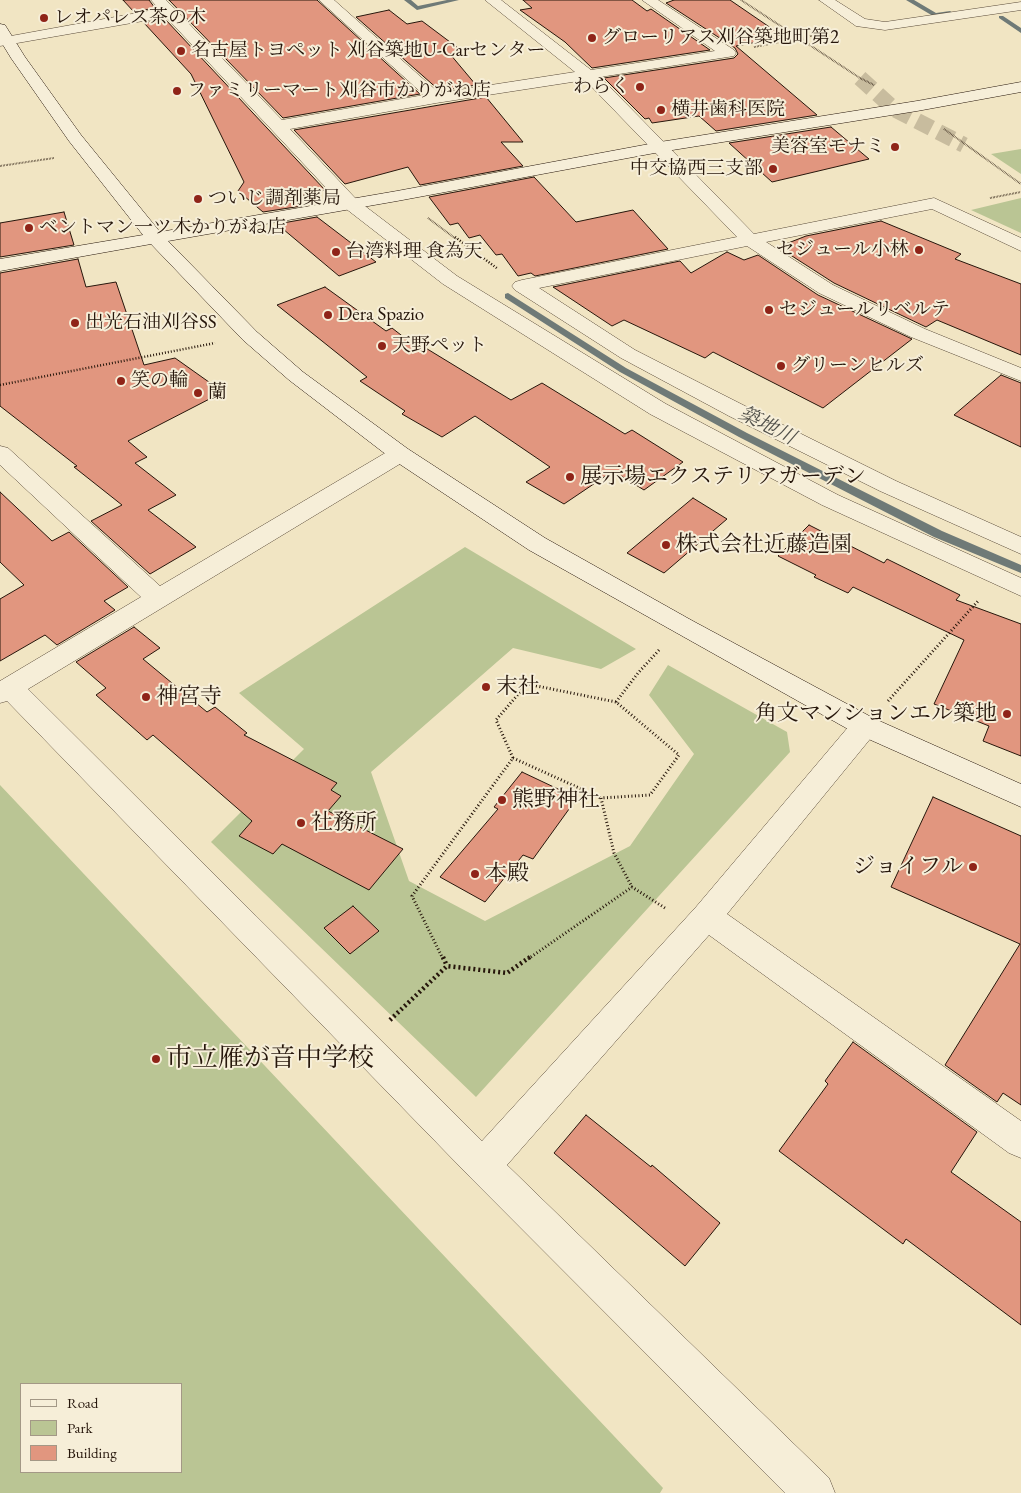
<!DOCTYPE html>
<meta charset="utf-8">
<style>
body{margin:0}
#map{position:relative;width:1021px;height:1493px;overflow:hidden;background:#f1e5c3;font-family:"EB Garamond",serif}
canvas{display:block}
.legend{position:absolute;left:20px;top:1383px;width:162px;height:90px;box-sizing:border-box;background:#f6eed8;border:1px solid #a39886;margin:0;padding:6px 9px;list-style:none;font-size:15px;color:#26160b}
.legend li{display:flex;align-items:center;gap:10px;height:25px}
.legend b{width:25px;border:1px solid #a39886}
</style>
<div id="map">
<canvas width="1021" height="1493"></canvas>
<ul class="legend">
<li><b style="height:6px;background:#f6eed8"></b>Road</li>
<li><b style="height:14px;background:#bac594"></b>Park</li>
<li><b style="height:14px;background:#e1967f"></b>Building</li>
</ul>
</div>
<script>
const g = document.querySelector('canvas').getContext('2d');
g.lineJoin = 'round';
function fillPath(path, color) { g.fillStyle = color; g.fill(path, 'evenodd'); }
const shape = rows => new Path2D(rows.map(r => 'M' + r).join(''));
function stroke(path, color, width, dash) { g.strokeStyle = color; g.lineWidth = width; g.lineCap = dash ? 'butt' : 'round'; g.setLineDash(dash || []); g.stroke(path); }
function write(font, color, halo, rows, align = 'center') {
  g.font = font + ' "EB Garamond","Noto Serif JP",serif'; g.lineWidth = 4; g.setLineDash([]); g.textBaseline = 'middle'; g.strokeStyle = halo; g.fillStyle = color; for (const [text, x, y, turn = 0] of rows) {
    g.save(); g.translate(x, y); g.rotate((+turn || 0) * Math.PI / 180); g.textAlign = isNaN(turn) ? turn : align; if (halo) g.strokeText(text, 0, 0); g.fillText(text, 0, 0); g.restore();
  }
}
fillPath(shape([
 [1021,149,1021,174,991,154],
 [1021,198,1021,233,971,210],
 [465,547,636,649,601,669,513,648,371,772,409,881,485,921,630,846,694,754,649,695,668,665,787,732,790,752,476,1097,211,842,304,749,239,693],
 [0,785,663,1488,660,1493,0,1493],
 [21,1384,181,1384,181,1472,21,1472]
]), '#bac594');
fillPath(shape([
 [404,0,411,0,418,6,447,0,459,0,417,10,404,0],
 [906,0,914,0,936,13,950,11,953,13,933,16,906,0],
 [999,16,1003,16,1021,28,1021,33,999,18,999,16],
 [508,293,626,368,747,433,942,531,1021,565,1021,573,934,537,739,437,620,372,505,298,505,294,508,293]
]), '#6f7a77');
const building = shape([
 [123,0,149,0,155,8,134,12,123,0],
 [169,0,317,0,420,94,283,118,169,0],
 [523,0,632,0,647,11,651,9,710,50,592,68,565,42,520,10,532,8,523,0],
 [674,0,730,0,784,37,736,46,817,115,716,131,699,116,652,123,649,118,645,119,604,78,734,58,738,54,735,48,666,3,674,0],
 [389,10,407,24,422,21,462,51,450,54,476,85,440,91,356,17,389,10],
 [165,19,325,190,292,198,302,206,263,212,238,191,244,182,191,74,144,23,165,19],
 [486,97,523,142,501,142,523,166,420,185,408,167,345,184,294,130,486,97],
 [831,127,869,159,772,182,729,143,831,127],
 [534,177,576,222,633,210,668,249,535,276,531,273,518,276,502,254,496,255,480,235,469,238,458,223,450,225,429,197,534,177],
 [64,212,74,245,0,257,0,223,64,212],
 [317,217,376,262,339,276,277,224,317,217],
 [881,221,961,254,955,259,1021,284,1021,355,937,320,926,327,834,283,778,247,806,236,881,221],
 [727,252,744,260,758,255,818,295,912,339,823,408,713,352,705,358,624,320,612,326,553,287,680,261,691,273,727,252],
 [78,259,86,287,116,282,144,365,175,358,223,392,128,441,147,457,135,463,176,495,148,510,196,547,150,574,91,521,122,505,74,467,77,466,0,406,0,273,78,259],
 [325,287,386,331,392,328,419,349,424,347,511,400,542,383,625,434,632,430,683,462,644,490,613,471,564,504,526,482,550,467,475,416,442,437,402,414,405,411,360,381,367,377,277,305,325,287],
 [1001,375,1021,383,1021,447,954,415,1001,375],
 [0,492,52,541,69,532,128,587,104,601,115,610,57,645,45,635,0,661,0,599,24,585,0,562,0,492],
 [693,498,727,519,664,573,627,553,693,498],
 [809,525,884,563,887,559,960,595,956,600,1021,624,1021,756,983,741,989,726,934,704,964,640,853,587,848,593,814,577,816,575,778,556,809,525],
 [134,627,160,648,143,659,207,712,215,707,247,733,244,735,337,783,331,790,341,796,328,811,403,849,369,890,282,844,273,854,239,836,252,821,153,735,147,740,96,695,106,688,76,662,134,627],
 [522,772,577,798,533,859,523,855,485,902,440,877,498,809,494,807,522,772],
 [933,797,1021,836,1021,1105,1003,1093,997,1102,945,1065,1020,944,891,887,933,797],
 [353,906,379,931,350,954,324,928,353,906],
 [853,1042,977,1132,951,1172,1021,1222,1021,1325,906,1239,903,1244,779,1151,828,1084,825,1081,853,1042],
 [586,1115,651,1167,652,1165,720,1223,685,1266,554,1153,586,1115]
]);
fillPath(building, '#e1967f');
stroke(building, '#26160b', 1);
stroke(shape([
 [860,78,894,109,964,145]
]), '#c8bc9e', 16, [16, 8]);
const street = shape([
 [151,0,166,0,282,120,424,95,319,0,334,0,439,93,575,72,485,0,501,0,591,70,715,51,642,0,658,0,734,50,736,53,734,56,600,77,754,234,934,198,1021,238,1021,251,932,209,766,242,833,285,925,329,1021,368,1021,381,911,337,819,293,747,246,539,288,635,350,745,406,896,481,1021,537,1021,554,880,491,729,416,621,358,515,290,512,286,515,282,522,280,737,237,585,80,436,103,290,129,357,200,457,276,666,404,838,495,1021,578,1021,596,822,505,650,414,443,284,345,208,166,17,0,46,0,38,159,9,151,0],
 [819,0,835,0,865,19,885,22,1021,2,1021,10,885,30,856,26,819,0],
 [0,446,8,448,160,586,392,449,400,447,408,449,411,454,408,459,28,689,482,1141,696,907,855,719,865,716,875,719,879,726,875,733,727,914,1021,1121,1021,1158,1009,1153,709,935,507,1165,829,1478,835,1493,785,1493,471,1178,7,701,0,703,0,681,141,597,0,465,0,446]
]);
const secondary = shape([
 [0,24,5,25,25,57,81,135,160,232,397,191,660,142,917,101,1021,82,1021,92,917,111,660,152,397,201,168,241,257,332,303,372,408,449,545,538,691,620,875,719,1021,784,1021,807,855,733,529,550,392,459,289,380,243,340,151,244,0,271,0,259,143,235,69,141,11,58,0,40,0,24]
]);
stroke(street, '#594a39', 1);
stroke(secondary, '#26160b', 1);
stroke(shape([
 [741,0,860,78,874,85],
 [754,47,826,33],
 [944,129,1021,184],
 [0,166,54,158],
 [990,198,1021,192],
 [428,218,456,239]
]), '#26160b', 2, [0.5, 1]);
stroke(shape([
 [455,237,498,269],
 [0,385,215,343]
]), '#26160b', 2.5, [1, 2]);
stroke(shape([
 [888,701,979,600],
 [616,702,638,673,660,649],
 [513,758,601,798],
 [443,959,412,896,513,758,496,720,527,684,616,702,679,755,650,795,601,798,614,853,632,887],
 [528,959,632,887,665,908]
]), '#26160b', 3, [1, 2.5]);
stroke(shape([
 [443,957,447,966],
 [390,1020,447,966,507,973,530,957]
]), '#26160b', 4.5, [2, 3]);
fillPath(street, '#f6eed8');
fillPath(secondary, '#f6eed8');
for (const [x, y, r, color] of [
 [44,18,5,"#8f2418"],
 [592,38,5,"#8f2418"],
 [181,51,5,"#8f2418"],
 [640,87,5,"#8f2418"],
 [177,91,5,"#8f2418"],
 [661,110,5,"#8f2418"],
 [895,147,5,"#8f2418"],
 [773,169,5,"#8f2418"],
 [198,199,5,"#8f2418"],
 [29,228,5,"#8f2418"],
 [919,250,5,"#8f2418"],
 [336,252,5,"#8f2418"],
 [769,310,5,"#8f2418"],
 [328,315,5,"#8f2418"],
 [75,323,5,"#8f2418"],
 [382,346,5,"#8f2418"],
 [781,366,5,"#8f2418"],
 [121,381,5,"#8f2418"],
 [198,393,5,"#8f2418"],
 [570,477,5,"#8f2418"],
 [666,545,5,"#8f2418"],
 [486,687,5,"#8f2418"],
 [146,697,5,"#8f2418"],
 [1007,714,5,"#8f2418"],
 [502,800,5,"#8f2418"],
 [301,823,5,"#8f2418"],
 [973,867,5,"#8f2418"],
 [475,874,5,"#8f2418"],
 [156,1059,5,"#8f2418"]
]) { const dot = new Path2D(); dot.arc(x, y, r, 0, 2 * Math.PI); g.fillStyle = color; g.fill(dot); stroke(dot, '#f6eed8', 2); }
write('19px', '#26160b', '#f6eed8', [
 ["レオパレス茶の木",54,18],
 ["グローリアス刈谷築地町第2",602,38],
 ["名古屋トヨペット 刈谷築地U-Carセンター",191,51],
 ["わらく",630,87,"right"],
 ["ファミリーマート刈谷市かりがね店",187,91],
 ["横井歯科医院",671,110],
 ["美容室モナミ",885,147,"right"],
 ["中交協西三支部",763,169,"right"],
 ["ついじ調剤薬局",208,199],
 ["ベントマン一ツ木かりがね店",39,228],
 ["セジュール小林",909,250,"right"],
 ["台湾料理 食為天",346,252],
 ["セジュールリベルテ",779,310],
 ["Dera Spazio",338,315],
 ["出光石油刈谷SS",85,323],
 ["天野ペット",392,346],
 ["グリーンヒルズ",791,366],
 ["笑の輪",131,381],
 ["蘭",208,393]
], 'left');
write('italic 20px', '#51504a', '#f6eed8', [
 ["築地川",767,426,27]
]);
write('22px', '#26160b', '#f6eed8', [
 ["展示場エクステリアガーデン",580,477],
 ["株式会社近藤造園",676,545],
 ["末社",496,687],
 ["神宮寺",156,697],
 ["角文マンションエル築地",997,714,"right"],
 ["熊野神社",512,800],
 ["社務所",311,823],
 ["ジョイフル",963,867,"right"],
 ["本殿",485,874]
], 'left');
write('26px', '#26160b', '#f6eed8', [
 ["市立雁が音中学校",166,1059]
], 'left');
</script>
